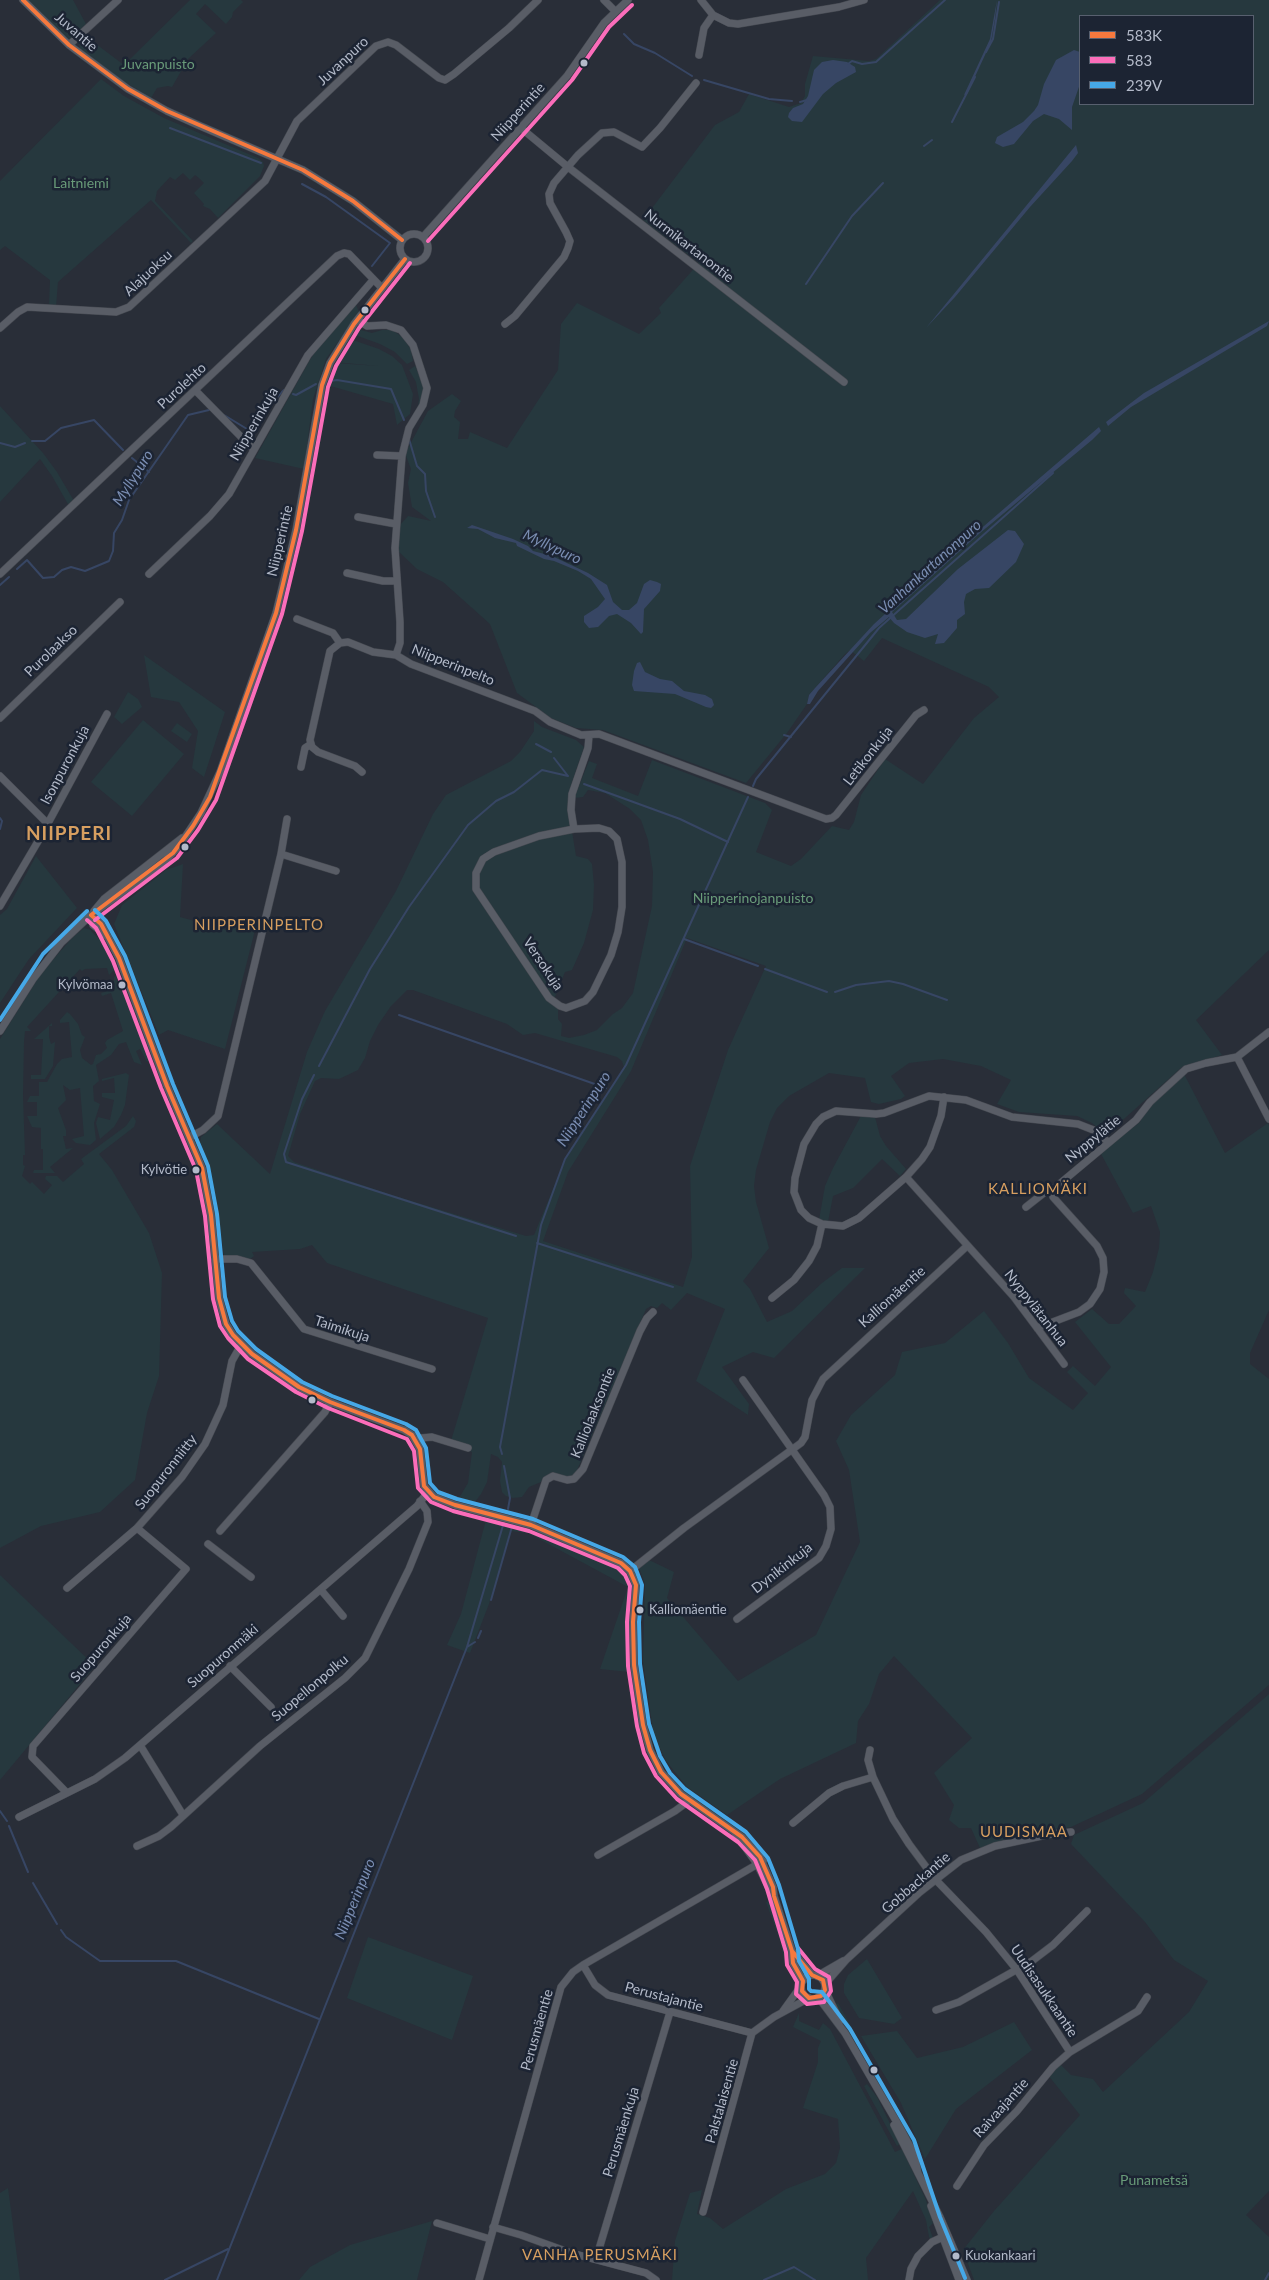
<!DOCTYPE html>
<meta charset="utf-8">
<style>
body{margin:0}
#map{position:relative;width:1269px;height:2280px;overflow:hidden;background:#292e38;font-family:Lato,sans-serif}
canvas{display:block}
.legend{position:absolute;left:1079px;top:15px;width:175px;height:90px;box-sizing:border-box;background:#1c2433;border:1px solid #58606f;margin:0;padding:6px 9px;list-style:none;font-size:15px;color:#b3bac9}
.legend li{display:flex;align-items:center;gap:10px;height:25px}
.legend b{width:25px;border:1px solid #58606f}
</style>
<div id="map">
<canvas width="1269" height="2280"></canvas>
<ul class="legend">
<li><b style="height:6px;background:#f6793e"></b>583K</li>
<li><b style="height:6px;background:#fb6dba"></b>583</li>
<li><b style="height:6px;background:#46a8e7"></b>239V</li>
</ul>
</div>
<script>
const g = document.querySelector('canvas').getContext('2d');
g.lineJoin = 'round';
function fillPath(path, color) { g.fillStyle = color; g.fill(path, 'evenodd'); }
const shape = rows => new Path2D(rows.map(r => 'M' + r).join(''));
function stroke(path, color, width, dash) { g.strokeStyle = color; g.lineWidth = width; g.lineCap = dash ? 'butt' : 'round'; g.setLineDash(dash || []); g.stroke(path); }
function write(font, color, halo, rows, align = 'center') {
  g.font = font + ' Lato,sans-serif'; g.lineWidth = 5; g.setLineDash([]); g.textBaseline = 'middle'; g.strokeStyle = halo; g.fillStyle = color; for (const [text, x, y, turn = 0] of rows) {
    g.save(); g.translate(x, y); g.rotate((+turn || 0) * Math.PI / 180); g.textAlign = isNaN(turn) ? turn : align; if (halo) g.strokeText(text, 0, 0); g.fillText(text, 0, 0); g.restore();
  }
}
fillPath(shape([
 [28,0,73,0,86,24,69,40],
 [190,0,241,0,243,2,233,12,232,17,226,24,205,4,196,14,216,33,188,59,172,87,168,86,157,88,151,98,117,77,79,49,80,46,77,41,84,35,124,65],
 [940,0,1269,0,1269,950,1196,1020,1222,1055,1182,1067,1106,1135,1092,1123,1077,1116,1019,1112,997,1104,1011,1080,981,1066,943,1059,909,1063,891,1076,905,1096,901,1099,879,1104,871,1102,865,1078,829,1073,789,1096,777,1108,770,1122,756,1170,754,1186,756,1202,769,1248,743,1281,750,1289,767,1322,792,1311,822,1283,842,1268,865,1268,774,1358,753,1352,722,1367,749,1404,748,1415,696,1381,725,1309,687,1293,671,1310,662,1303,657,1308,651,1306,646,1309,575,1475,569,1478,546,1476,541,1482,529,1487,522,1497,513,1498,506,1496,502,1492,500,1481,502,1462,498,1457,491,1454,487,1482,481,1494,475,1502,459,1498,468,1483,472,1452,450,1444,488,1318,327,1263,312,1245,300,1249,252,1252,254,1256,250,1259,224,1256,216,1197,200,1143,201,1137,217,1124,270,1174,307,1052,325,1011,396,891,433,814,446,795,511,761,520,752,534,731,534,721,542,727,576,740,584,747,570,788,570,819,576,856,588,859,592,864,594,885,593,910,584,943,572,970,565,972,554,999,558,1007,558,1019,562,1024,561,1036,569,1038,584,1035,597,1030,613,1014,622,1008,633,993,652,906,653,872,648,840,641,820,630,809,605,793,588,790,583,797,574,798,589,761,597,764,592,778,638,796,652,760,765,803,772,810,756,852,791,866,801,859,832,826,849,830,854,822,861,795,885,759,923,784,974,718,999,697,989,687,882,638,864,661,850,650,845,654,815,688,809,695,807,704,787,733,746,783,603,730,576,728,551,718,517,693,490,624,443,582,417,569,398,551,400,525,408,516,431,521,412,507,408,483,411,469,406,456,407,450,428,411,452,394,461,401,455,411,454,417,460,422,458,439,468,439,470,432,507,448,558,370,561,324,577,303,639,334,661,313,659,308,699,263,643,220,715,125,739,112,749,94,789,107,801,103,805,96,805,84,813,56,869,61,876,59],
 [1080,16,1253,16,1253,104,1080,104],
 [687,938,766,966,728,1050,690,1166,692,1257,683,1287,543,1241,568,1172,631,1071],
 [407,990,413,990,507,1024,523,1035,535,1033,617,1057,622,1061,624,1067,565,1160,534,1235,526,1236,389,1194,294,1162,288,1156,300,1114,315,1081,321,1078,339,1079,358,1070,365,1058,370,1041,378,1025,391,1006],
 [101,79,124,96,164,118,258,158,263,162,264,166,260,176,218,218,210,209,203,206,204,204,194,193,204,183,199,178,195,175,190,180,183,173,175,180,170,177,157,191,155,201,193,241,191,243,151,200,58,282,56,307,49,305,50,280,5,246,0,250,0,181],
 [356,305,359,312,326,359,313,399,304,469,255,458,316,349],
 [361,330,372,333,382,330,392,330,404,338,411,350,413,361,407,364,395,352,380,344,355,335],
 [350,339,379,349,392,356,402,365,413,394,410,414,397,425,393,404,327,385,335,363,379,366,334,362],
 [415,366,424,386,423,399,418,406,419,399,416,382,409,370],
 [0,406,43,453,57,472,74,501,69,506,52,476,40,459,0,502],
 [144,655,225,712,204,777,192,768,198,731,179,702,151,697],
 [128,692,138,699,142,707,122,724,114,717],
 [143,720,184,754,132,816,91,782],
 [177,723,192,734,187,742,171,731],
 [36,856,77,908,29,959,0,1003,0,915,7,909],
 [183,864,180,917,227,930,233,923,255,930,225,1049,168,1030,159,1035,114,924,122,905,166,870],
 [84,928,91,930,91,931,104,944,113,958,114,970,109,975,107,968,85,969,82,971,80,969,27,1027,31,1031,25,1031,24,1042,23,1095,25,1155,23,1155,23,1165,25,1166,22,1176,30,1184,32,1182,44,1194,52,1185,45,1179,46,1176,57,1176,63,1182,84,1164,81,1159,126,1126,133,1116,136,1121,134,1127,99,1154,112,1170,149,1233,162,1273,159,1376,147,1413,135,1480,100,1512,41,1526,0,1548,0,1039,42,972,73,937],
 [117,975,119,984,120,984,131,1005,150,1060,147,1062,140,1049,136,1051,142,1065,134,1062,126,1042,119,1044,111,1055,96,1065,99,1081,93,1086,94,1101,100,1104,94,1123,96,1140,90,1145,76,1143,72,1139,84,1136,80,1088,70,1090,63,1085,66,1100,58,1108,66,1130,66,1136,63,1136,66,1149,73,1148,50,1167,55,1173,33,1173,34,1170,43,1170,43,1149,41,1149,41,1128,32,1127,27,1116,37,1116,37,1102,27,1102,30,1096,39,1096,39,1082,47,1082,57,1064,62,1059,72,1057,69,1022,60,1023,60,1020,67,1012,70,1014,78,1024,82,1035,85,1037,80,1050,82,1058,91,1065,93,1064,96,1055,101,1054,107,1048,105,1043,107,1040,123,1031,111,993,102,996,101,993,114,989,114,977],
 [52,1023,52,1026,49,1026,49,1037,51,1044,55,1042,53,1066,45,1079,31,1079,31,1075,41,1075,43,1039,34,1039],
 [126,1073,129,1075,125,1105,121,1115,114,1127,100,1139,96,1123,98,1117,110,1120,114,1100,102,1097,102,1093,115,1093,114,1078,102,1081,102,1079],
 [1184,1074,1225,1153,1268,1123,1269,1126,1269,1310,1250,1353,1250,1364,1269,1379,1269,1685,1142,1794,1071,1827,1008,1839,980,1848,971,1828,959,1828,949,1820,954,1805,934,1773,972,1738,894,1656,879,1674,869,1704,858,1721,856,1743,780,1779,727,1815,687,1787,666,1761,659,1746,653,1730,643,1661,645,1584,639,1568,648,1561,651,1561,674,1572,667,1598,738,1681,816,1635,860,1542,849,1470,836,1441,851,1415,895,1375,902,1352,945,1343,984,1311,1008,1343,1029,1378,1073,1410,1088,1393,1067,1372,1073,1366,1095,1386,1111,1367,1075,1322,1092,1309,1109,1324,1119,1324,1136,1306,1124,1293,1125,1288,1145,1292,1153,1272,1159,1248,1160,1232,1151,1206,1133,1213,1100,1152,1140,1122,1144,1112],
 [861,1116,875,1117,880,1136,886,1146,906,1169,900,1176,882,1159,853,1188,833,1196,828,1222,819,1220,825,1186,833,1168],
 [487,1516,547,1534,624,1570,630,1579,628,1581,630,1588,627,1609,630,1610,629,1672,600,1669,628,1587,528,1533,510,1531,489,1604,470,1653,447,1645,461,1614],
 [0,1575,95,1666,0,1780],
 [1269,1694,1269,2191,1246,2215,1269,2237,1269,2280,974,2280,963,2250,994,2211,1080,2115,1048,2075,1060,2064,1071,2075,1093,2079,1103,2092,1189,2012,1208,1981,1174,1960,1145,1922,1071,1844,1074,1835,1143,1803],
 [688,1791,738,1826,754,1843,753,1845,741,1832,685,1792],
 [769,1901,785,1943,791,1967,789,1968,785,1965,780,1940,766,1902],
 [368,1937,473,1976,452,2040,347,1998],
 [867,1959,902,2018,894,2024,859,2018,844,1993,844,1984,848,1975],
 [838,2003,901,2116,911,2137,910,2140,845,2025,835,2004],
 [799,2013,799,2021,819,2030,823,2023,830,2029,895,2152,902,2149,926,2200,933,2223,929,2227,933,2238,931,2240,929,2237,926,2220,913,2191,866,2258,868,2280,672,2280,675,2241,690,2193,702,2190,697,2214,710,2218,723,2229,786,2189,825,2174,836,2163,840,2148,838,2119,803,2108,818,2062,818,2048,821,2041,793,2027],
 [1014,2022,1032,2050,956,2109,925,2159,901,2103,861,2036,897,2031,917,2058,963,2047],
 [867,2084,877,2097,900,2144,897,2146,864,2086],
 [8,2188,11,2210,20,2280,0,2280,0,2193],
 [432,2221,417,2280,299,2280,310,2267,350,2245]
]), '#26383e');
fillPath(shape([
 [997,0,995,19,991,42,967,94,964,95,990,39],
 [1074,50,1080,52,1080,84,1072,107,1072,130,1059,119,1044,114,1033,121,1014,144,1003,147,995,143,997,137,1023,122,1034,111,1038,105,1044,84,1056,60],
 [833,60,847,62,855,67,856,72,836,83,823,94,802,122,792,121,788,117,789,113,793,108,803,104,808,96,814,70,822,62],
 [1076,145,1078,153,1072,161,1030,207,955,297,926,328],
 [1269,321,1267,326,1131,407,1108,426,1106,422,1144,393],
 [1099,427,1101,431,1092,440,980,533,892,612,897,620,906,619,958,569,1008,530,1015,531,1024,544,1016,562,989,588,975,589,966,594,964,602,965,614,957,620,957,628,944,643,935,644,938,634,925,638,907,632,894,623,889,617,870,633,818,691,810,704,807,704,809,695,815,688,874,624,948,557],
 [472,525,513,539,528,546,533,551,552,556,588,573,607,585,613,602,622,610,629,610,637,603,644,584,650,580,657,582,661,584,660,591,644,609,643,632,641,634,631,623,617,614,609,616,598,627,589,628,584,622,584,616,598,607,605,599,591,579,578,571,554,561,544,559,517,546,516,543,495,538,478,529,467,528],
 [640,662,645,672,660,679,672,681,684,691,705,695,712,699,714,705,711,708,706,707,675,694,634,691,632,685,634,671,637,663]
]), '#374664');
stroke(shape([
 [624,34,634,44,655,53,692,76],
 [986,52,993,39,999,2],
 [848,64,852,61,862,64,876,62,945,0],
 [704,80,769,99,792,101],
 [800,102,807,100],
 [952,122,975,77],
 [170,128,261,163],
 [924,146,932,140],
 [302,184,326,197,390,243,372,266],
 [806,284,852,216,883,183],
 [330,381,337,380,391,389,404,420],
 [293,394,296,395,316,384],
 [224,415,247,429,284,390],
 [409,439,417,466,425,474,426,491,435,517],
 [32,441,45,441,61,428,94,420,123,450],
 [0,443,15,447,25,443],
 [132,458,149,472],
 [17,569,27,560,43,578,54,577,62,570,71,567,85,571,109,561,113,551,114,533,122,520,129,500,188,415,209,410],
 [0,585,9,577],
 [784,735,791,737],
 [536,744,551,752],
 [554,758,568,776],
 [584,784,680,819,728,842],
 [753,786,756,779,879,628,1053,473],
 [0,818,2,821,0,829],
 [684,939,758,966],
 [765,969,827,992],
 [835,992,856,985,889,981,903,984,947,1000],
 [399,1015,606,1088],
 [319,1066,370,969,409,907,468,825,496,801,514,792,542,770,568,776],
 [314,1075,302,1099,284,1154,286,1162,516,1236],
 [537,1243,673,1287],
 [502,1454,500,1447,541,1225,565,1159,626,1065,748,797],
 [504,1466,510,1498,508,1509],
 [491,1600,513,1523],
 [478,1638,481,1631],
 [467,1647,475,1642],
 [0,1811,7,1821],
 [9,1826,28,1872],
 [33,1883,57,1924],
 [61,1930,66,1937,100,1961,176,1961,319,2019],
 [165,2280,228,2249],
 [217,2280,467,1647,504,1522],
 [764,2280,794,2267,815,2280],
 [1265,2280,1269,2273]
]), '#374664', 2);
const minor = shape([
 [23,0,69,45,128,89,167,111,198,125,303,170,353,201,402,240],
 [604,0,615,11],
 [701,0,713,15,729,23,738,24,839,7,864,0],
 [69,45,118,0],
 [699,55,704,28,713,15],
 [521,128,568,167,844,382],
 '400 248a14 14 0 1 1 28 0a14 14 0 1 1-28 0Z',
 [423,237,567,76,604,23,628,0],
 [358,320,367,326,386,325,401,330,413,345,427,388,423,405,409,428,402,456,395,548,400,622,400,643,396,655],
 [505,324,515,316,564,257,568,248,570,241,566,232,550,203,549,194,554,183,578,155,602,133,614,132,642,147,660,128,696,83],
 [0,328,18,312,27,307,116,312,129,307,265,181,297,121,376,46,388,42,396,45,439,78,445,80,454,74,509,28,538,0],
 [195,390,253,449],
 [377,455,402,456],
 [358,517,396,524],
 [347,573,383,581,397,581],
 [0,574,337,256,344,253,349,254,381,287],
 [149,574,210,516,229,494,308,355,373,280],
 [297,619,333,633,340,643,348,642,373,652,396,655],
 [340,643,330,651,310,740,312,747,318,752,355,766,362,772],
 [396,655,411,664,535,711,550,722,581,735,599,734,826,819,832,818,836,815,916,715,924,710],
 [0,718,120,602],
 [301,767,305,748,311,744],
 [0,776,48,824],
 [574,829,539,836,494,852,483,859,476,873,476,889,549,998,560,1006,566,1008,585,1001,593,992,611,955,618,932,622,907,622,862,617,839,609,831,599,828,574,829,571,810,572,794,588,748,589,736],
 [281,854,336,871],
 [0,906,40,838,107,714],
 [94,911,104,899,182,838],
 [91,915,101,924,119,958,167,1086,202,1168,211,1215,219,1298,226,1324,233,1335,252,1354,299,1387,330,1402,404,1430,412,1435,420,1449,424,1486,434,1497,455,1505,531,1525,621,1563,630,1571,636,1585,633,1622,634,1665,643,1725,650,1750,661,1772,681,1794,742,1837,760,1857,773,1887,774,1896,792,1951,793,1963,803,1981],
 [91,915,93,925,108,937],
 [0,1031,33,979,61,943,91,915,164,862,179,846,201,813,220,772,276,613,296,530,322,385,330,363,354,324,405,259],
 [1237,1057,1269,1119],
 [944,1097,941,1116,930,1147,922,1159,906,1177,1014,1297,1064,1364],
 [190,1137,203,1130,218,1116,281,854,287,819],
 [906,1177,859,1218,843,1226,822,1224,809,1218,801,1210,794,1192,795,1178,804,1144,816,1124,823,1117,836,1111,876,1114,884,1113,929,1096,966,1100,1012,1117,1078,1124,1096,1131,1108,1142],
 [1026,1207,1045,1192,1051,1191],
 [215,1259,237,1259,251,1263,304,1329,432,1369],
 [772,1298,794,1280,809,1261,817,1246,822,1224],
 [1037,1328,1079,1312,1090,1304,1100,1289,1104,1272,1103,1258,1097,1246,1053,1197,1051,1191,1136,1120,1150,1102,1186,1069,1206,1063,1237,1057,1269,1032],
 [416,1441,421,1438,432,1437,468,1448],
 [531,1525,546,1480,553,1476,567,1480,574,1479,583,1469,640,1331,647,1318,653,1312],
 [220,1531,325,1412,330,1402],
 [208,1544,251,1577],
 [630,1571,684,1528,801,1443,805,1437,812,1400,823,1379,967,1246],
 [67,1588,137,1528,182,1477,205,1444,223,1405,232,1361,241,1345],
 [321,1590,343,1616],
 [737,1619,819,1558,826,1546,831,1529,830,1507,824,1495,743,1380],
 [230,1666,271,1707],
 [140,1745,183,1815],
 [870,1750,868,1760,873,1777,893,1819,909,1844,935,1879,986,1932,1017,1970,1070,2052],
 [67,1793,32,1757,33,1746,186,1569,137,1528],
 [19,1817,95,1779,125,1758,417,1506,428,1492],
 [793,1823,829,1793,843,1786,873,1777],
 [735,1833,757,1864,772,1894],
 [137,1846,159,1836,171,1827,260,1746,345,1678,365,1658,409,1569,428,1522,427,1511,420,1501],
 [598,1855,675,1811,690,1800],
 [793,1952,812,1975],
 [583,1965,595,1985,608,1995,752,2033],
 '801 1987a12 12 0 1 1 24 0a12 12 0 1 1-24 0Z',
 [817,1976,843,1961],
 [825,1984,846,1960,920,1892,961,1860,995,1846,1051,1834,1071,1832],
 [825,1990,840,2021],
 [818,1997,845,2033,899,2126,914,2154,918,2173],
 [936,2010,959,2002,1032,1961,1053,1945,1087,1911],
 [783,2011,801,1986],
 [894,2125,940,2217,967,2280],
 [957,2186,984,2145,1017,2111,1053,2067,1070,2052,1138,2011,1147,1997],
 [931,2206,959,2280],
 [703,2212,752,2033,774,2017,809,1998],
 [437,2223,490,2239],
 [493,2227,521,2235,571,2253,646,2273,656,2280],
 [596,2259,670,2012],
 [479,2280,561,1987,573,1972,583,1965,763,1861],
 [909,2280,911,2269,918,2256,932,2242,945,2236]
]);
stroke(minor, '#454951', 8);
stroke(minor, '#595d66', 7);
stroke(shape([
 [23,0,69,45,128,89,167,111,303,170,353,201,402,240],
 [91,915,101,924,119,958,167,1086,202,1168,211,1215,219,1298,226,1324,233,1335,252,1354,299,1387,330,1402,404,1430,412,1435,420,1449,424,1486,434,1497,455,1505,531,1525,621,1563,630,1571,636,1585,633,1622,634,1665,643,1725,650,1750,661,1772,681,1794,742,1837,760,1857,773,1887,774,1896,792,1951],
 [91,915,173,853,193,826,210,797,276,613,296,530,322,385,330,363,354,324,405,259],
 [792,1951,812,1975,823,1980,825,1990,821,1996,809,1998,802,1991,803,1981,793,1963,792,1951]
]), '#f6793e', 4);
stroke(shape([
 [428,241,572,80,609,27,632,5],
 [87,920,96,928,113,961,161,1088,196,1170,205,1216,213,1299,220,1326,228,1338,248,1359,296,1392,328,1408,407,1439,414,1451,418,1488,431,1502,453,1511,529,1531,618,1568,625,1575,630,1586,627,1622,628,1666,637,1726,644,1753,656,1776,677,1799,738,1842,755,1860,767,1889,786,1952,787,1965,797,1982,796,1994,807,2004,824,2002,831,1991,829,1977,815,1969,798,1948],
 [95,920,177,858,198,830,216,800,282,614,302,531,328,387,336,366,359,328,410,263]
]), '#fb6dba', 4);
stroke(shape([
 [95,910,106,921,125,956,173,1084,208,1166,217,1214,225,1297,232,1321,238,1331,256,1349,302,1382,332,1396,406,1424,416,1430,426,1448,430,1483,438,1492,457,1499,533,1519,623,1557,635,1567,642,1585,639,1622,640,1664,649,1724,660,1756,670,1773,685,1789,746,1832,768,1858,779,1885,798,1949,799,1961,809,1979,809,1989,811,1991,822,1992,850,2029,914,2140,940,2217,965,2278],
 [0,1020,43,954,87,911]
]), '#46a8e7', 4);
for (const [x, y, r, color] of [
 [584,63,4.5,"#b3bac9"],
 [365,310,4.5,"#b3bac9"],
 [185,847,4.5,"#b3bac9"],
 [122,985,4.5,"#b3bac9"],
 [196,1170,4.5,"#b3bac9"],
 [312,1400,4.5,"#b3bac9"],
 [640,1610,4.5,"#b3bac9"],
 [874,2070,4.5,"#b3bac9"],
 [956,2256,4.5,"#b3bac9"]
]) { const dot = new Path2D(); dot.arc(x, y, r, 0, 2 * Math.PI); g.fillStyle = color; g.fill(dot); stroke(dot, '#1c2433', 2); }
write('13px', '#b3bac9', '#1c2433', [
 ["Kylvömaa",113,985],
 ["Kylvötie",187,1170],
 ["Kalliomäentie",649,1610,"left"],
 ["Kuokankaari",965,2256,"left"]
], 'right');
write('14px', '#b3bac9', '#1c2433', [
 ["Juvantie",76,32,41],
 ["Juvanpuro",343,61,-43],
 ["Niipperintie",518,112,-48],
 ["Nurmikartanontie",689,246,38],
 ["Alajuoksu",148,273,-43],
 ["Purolehto",182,386,-43],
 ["Niipperinkuja",254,424,-60],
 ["Niipperintie",280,541,-77],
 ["Purolaakso",51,651,-44],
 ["Niipperinpelto",453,665,22],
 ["Letikonkuja",868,756,-52],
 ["Isonpuronkuja",65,765,-62],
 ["Versokuja",543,964,56],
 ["Nyppylätie",1093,1139,-39],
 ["Kalliomäentie",892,1297,-42],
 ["Nyppylätanhua",1036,1308,52],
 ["Taimikuja",342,1329,18],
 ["Kalliolaaksontie",593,1413,-68],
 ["Suopuronniitty",166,1472,-52],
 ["Dynikinkuja",782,1568,-38],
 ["Suopuronkuja",101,1648,-49],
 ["Suopuronmäki",223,1656,-41],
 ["Suopellonpolku",310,1688,-40],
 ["Gobbackantie",916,1883,-41],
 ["Uudisasukkaantie",1044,1991,56],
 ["Perustajantie",664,1997,15],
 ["Perusmäentie",537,2030,-74],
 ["Palstalaisentie",722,2101,-74],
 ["Raivaajantie",1001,2108,-48],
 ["Perusmäenkuja",621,2132,-73]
]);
write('14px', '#699b79', '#1c2433', [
 ["Juvanpuisto",158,64],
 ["Laitniemi",81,183],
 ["Niipperinojanpuisto",753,898],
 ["Punametsä",1154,2180]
]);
write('italic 15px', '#7a8db2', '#1c2433', [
 ["Myllypuro",133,478,-58],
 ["Myllypuro",552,547,25],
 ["Vanhankartanonpuro",930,567,-42],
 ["Niipperinpuro",584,1109,-57],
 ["Niipperinpuro",355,1899,-68]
]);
g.letterSpacing = '1px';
write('15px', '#d79f60', '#1c2433', [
 ["NIIPPERINPELTO",259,925],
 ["KALLIOMÄKI",1038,1189],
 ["UUDISMAA",1024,1832],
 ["VANHA PERUSMÄKI",600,2255]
]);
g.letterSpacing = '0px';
g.letterSpacing = '1px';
write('bold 19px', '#d79f60', '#1c2433', [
 ["NIIPPERI",69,834]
]);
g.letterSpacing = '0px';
</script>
